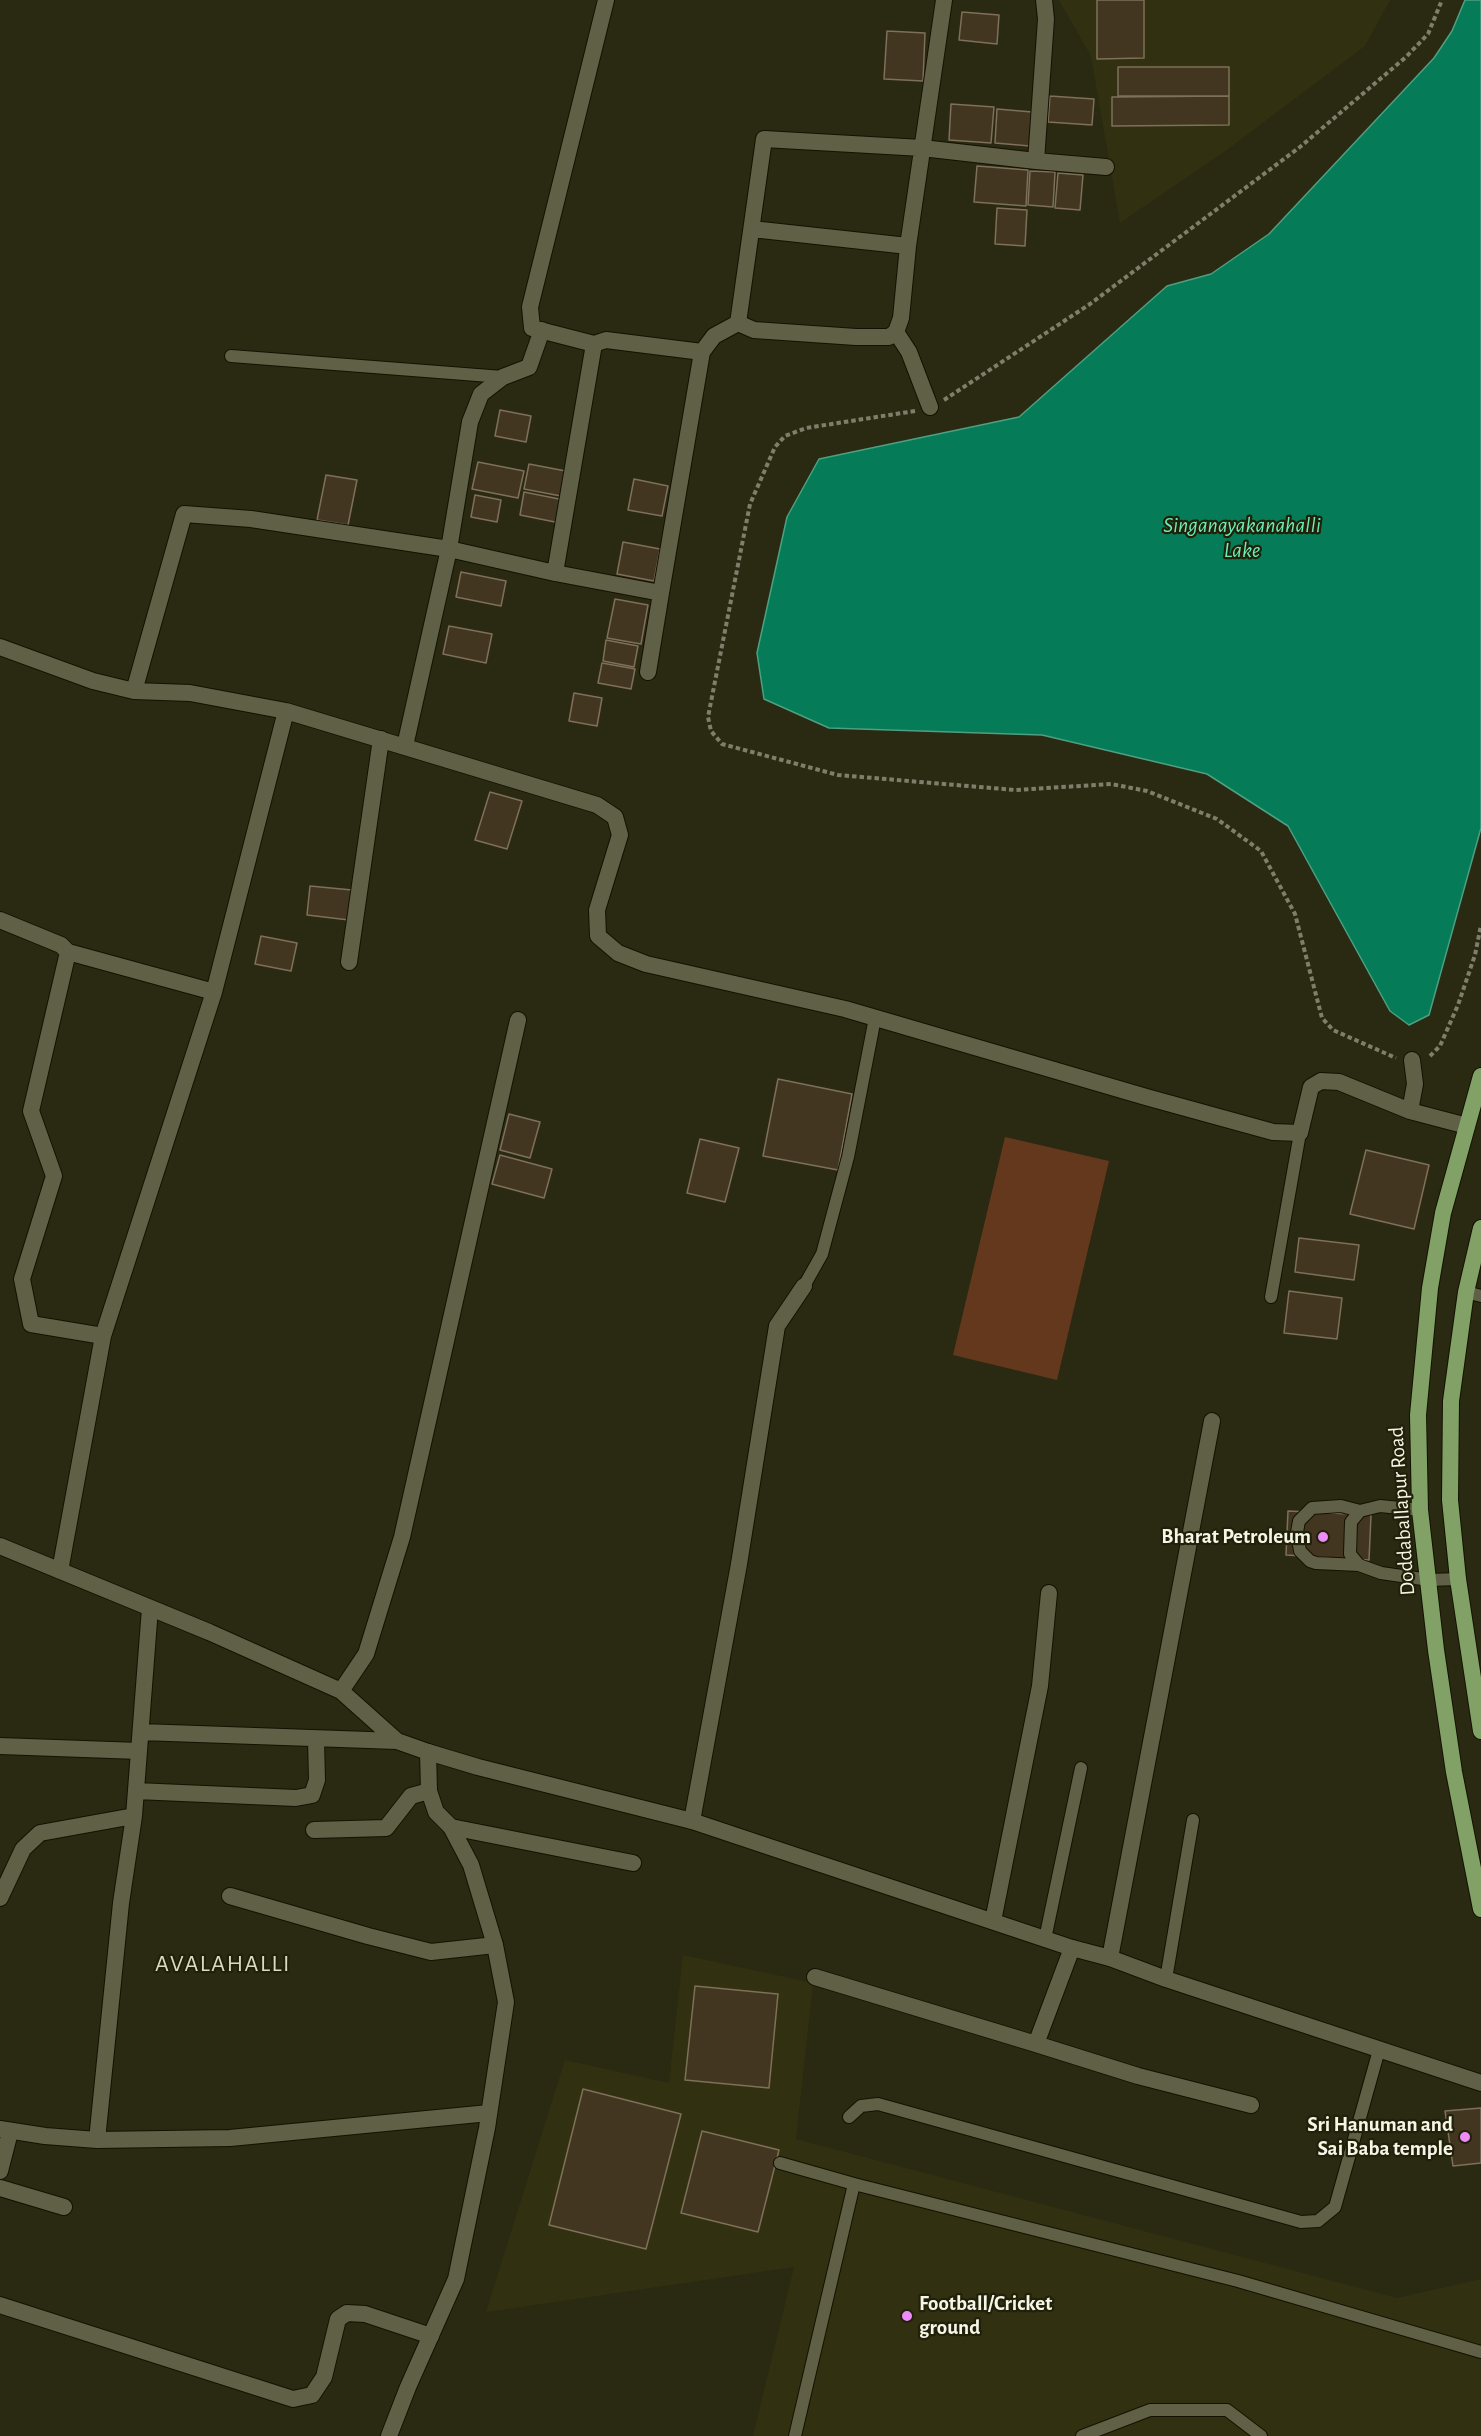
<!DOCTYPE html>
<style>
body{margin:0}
canvas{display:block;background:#2a2912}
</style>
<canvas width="1481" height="2436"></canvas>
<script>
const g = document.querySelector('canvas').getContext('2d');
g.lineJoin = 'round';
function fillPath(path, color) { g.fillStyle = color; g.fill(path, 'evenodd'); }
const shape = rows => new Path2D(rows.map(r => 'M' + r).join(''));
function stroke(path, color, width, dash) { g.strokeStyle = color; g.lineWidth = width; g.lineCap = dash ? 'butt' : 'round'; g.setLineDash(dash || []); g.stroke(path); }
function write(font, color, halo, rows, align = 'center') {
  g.font = font + ' "Alegreya Sans",sans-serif'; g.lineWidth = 4.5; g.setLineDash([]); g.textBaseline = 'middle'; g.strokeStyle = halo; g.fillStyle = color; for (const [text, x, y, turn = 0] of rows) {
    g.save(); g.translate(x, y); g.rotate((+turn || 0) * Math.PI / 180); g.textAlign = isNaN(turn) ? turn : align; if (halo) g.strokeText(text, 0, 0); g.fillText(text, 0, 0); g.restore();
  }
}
fillPath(shape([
 [1059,0,1390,0,1365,46,1228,149,1120,223,1091,56],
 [683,1955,813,1983,796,2139,1397,2298,1481,2279,1481,2436,753,2436,794,2267,486,2312,565,2060,669,2083]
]), '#313011');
fillPath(shape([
 [1005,1137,1109,1161,1057,1380,953,1355]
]), '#64381d');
const water = shape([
 [1465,0,1481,0,1481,828,1429,1015,1409,1025,1390,1011,1288,826,1207,774,1042,735,829,728,764,699,757,653,787,517,819,459,1019,417,1167,286,1211,274,1269,234,1434,58,1452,31,1465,0]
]);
fillPath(water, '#057b57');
stroke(water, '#4da082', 1.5);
const building = shape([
 [1097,0,1144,0,1144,58,1097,59,1097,0],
 [962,12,999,15,997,44,959,40,962,12],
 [887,31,925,33,923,81,884,79,887,31],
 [1118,67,1229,67,1229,96,1118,96,1118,67],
 [1050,96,1094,99,1092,125,1048,122,1050,96],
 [1229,96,1229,125,1112,126,1112,97,1229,96],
 [951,104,994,107,991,143,949,140,951,104],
 [997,109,1032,112,1030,146,995,143,997,109],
 [977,166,1028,170,1026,206,974,202,977,166],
 [1030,171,1055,172,1053,207,1028,205,1030,171],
 [1058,173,1083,175,1080,210,1055,208,1058,173],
 [997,208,1027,210,1025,246,995,244,997,208],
 [500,410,531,416,526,442,495,436,500,410],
 [478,462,524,471,518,498,472,489,478,462],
 [529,464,571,472,566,497,524,489,529,464],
 [326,475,357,480,348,525,317,520,326,475],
 [634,479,668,486,662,516,628,510,634,479],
 [524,492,564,500,560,523,520,515,524,492],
 [475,495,501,500,497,522,471,517,475,495],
 [623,542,660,549,654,581,617,574,623,542],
 [461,572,506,581,501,606,456,597,461,572],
 [615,599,648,605,641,644,607,638,615,599],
 [449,626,492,634,486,663,443,654,449,626],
 [606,640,638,646,634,667,603,661,606,640],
 [602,663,635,669,631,689,598,683,602,663],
 [574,693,602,698,597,726,569,721,574,693],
 [490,792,522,801,507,849,475,840,490,792],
 [310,886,352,890,349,920,307,915,310,886],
 [261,936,297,943,291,971,255,964,261,936],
 [778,1079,852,1094,838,1170,763,1156,778,1079],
 [509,1114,540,1122,530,1158,500,1150,509,1114],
 [700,1139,739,1148,725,1202,687,1193,700,1139],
 [1366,1150,1429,1165,1414,1229,1350,1214,1366,1150],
 [500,1155,552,1169,544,1198,492,1184,500,1155],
 [1299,1238,1359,1245,1354,1280,1295,1272,1299,1238],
 [1289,1291,1342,1298,1337,1339,1284,1333,1289,1291],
 [1288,1511,1371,1515,1369,1560,1286,1555,1288,1511],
 [695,1986,778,1994,769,2088,685,2080,695,1986],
 [583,2089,681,2114,646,2249,549,2225,583,2089],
 [1481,2108,1481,2163,1453,2166,1445,2111,1481,2108],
 [702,2131,779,2150,758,2232,681,2213,702,2131]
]);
fillPath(building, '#433621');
stroke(building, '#7e7059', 1.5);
const service = shape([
 [231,356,503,377],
 [804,1286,822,1254,848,1157,875,1018],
 [1466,1292,1481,1296],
 [1271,1297,1300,1133],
 [1420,1510,1380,1506,1360,1511,1351,1522,1350,1554,1359,1565,1381,1573,1429,1580,1458,1579],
 [1359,1565,1316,1563,1310,1561,1300,1551,1297,1532,1299,1521,1312,1508,1341,1506,1360,1511],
 [1045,1939,1081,1768],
 [1166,1979,1193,1820],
 [849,2117,861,2106,878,2104,1301,2222,1318,2221,1335,2207,1379,2050],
 [780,2163,854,2184],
 [795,2436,854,2184,1238,2281,1481,2352],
 [1082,2436,1150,2410,1227,2410,1261,2436]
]);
const minor = shape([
 [606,0,530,307,532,328,594,344,606,340,702,352],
 [1036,161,1106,167],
 [752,229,908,246],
 [738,323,764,139,922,148,1036,161,1046,19,1044,0],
 [738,323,754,330,856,337,889,337,896,332,901,318,908,246,944,0],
 [896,332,909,352,930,407],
 [555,573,594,344],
 [0,647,93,681,134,691,190,693,286,711,597,805,615,817,620,835,597,910,598,936,618,953,646,964,845,1009,1146,1097,1273,1132,1300,1133,1311,1087,1321,1081,1339,1082,1410,1111,1467,1126],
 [648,672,661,593],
 [134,691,184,514,251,519,449,549,555,573,661,593,702,352,714,336,738,323],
 [405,746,449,549,470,422,481,394,503,377,529,367,542,330],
 [0,920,61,945,68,952,31,1111,54,1176,22,1279,31,1324,103,1336,214,992,286,711],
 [68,952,214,992],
 [349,962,381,739],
 [1410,1111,1415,1084,1412,1060],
 [0,1546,209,1632,341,1691,397,1741,428,1752],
 [60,1571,103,1336],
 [341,1691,366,1654,402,1537,518,1020],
 [141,1732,397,1741],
 [0,1746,139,1751],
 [136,1791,296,1798,312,1795,317,1780,316,1740],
 [692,1821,739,1564,777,1326,804,1286],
 [451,1827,633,1863],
 [314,1830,386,1828,411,1796,429,1791],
 [230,1896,368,1936,431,1952,495,1945],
 [0,1898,23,1849,40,1833,134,1816],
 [993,1921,1040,1686,1049,1593],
 [1072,1948,1036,2044,1138,2076,1251,2105],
 [1110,1958,1212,1421],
 [815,1977,1036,2044],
 [0,2129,45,2136,97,2140,230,2138,489,2113],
 [97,2140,121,1903,134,1816,150,1608],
 [0,2171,10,2132],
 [0,2188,64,2207],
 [0,2305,293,2399,312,2395,324,2377,338,2319,347,2313,365,2314,431,2336]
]);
const tertiary = shape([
 [389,2436,408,2387,456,2279,487,2128,506,2002,495,1945,471,1865,451,1827,436,1812,429,1791,428,1752,478,1767,692,1821,1072,1948,1110,1958,1166,1979,1481,2083]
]);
const primary = shape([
 [1481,1076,1443,1213,1430,1288,1418,1415,1420,1510,1436,1650,1454,1772,1481,1909],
 [1481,1228,1466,1292,1451,1401,1450,1500,1458,1579,1481,1731]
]);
stroke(service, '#131200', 14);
stroke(minor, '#131200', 18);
stroke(tertiary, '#131200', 18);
stroke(primary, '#131200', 18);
stroke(shape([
 [944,400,1090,304,1300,147,1406,57,1428,34,1442,0],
 [915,411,806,428,785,436,775,447,750,504,708,717,711,731,722,744,838,775,1015,790,1111,784,1147,791,1217,819,1261,851,1295,914,1322,1018,1333,1030,1396,1058],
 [1430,1056,1440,1046,1458,1005,1475,955,1481,925]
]), '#7f7e6b', 4, [4.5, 3]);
stroke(service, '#606047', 12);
stroke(minor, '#606047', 16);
stroke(tertiary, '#606047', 16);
stroke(primary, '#81a167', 16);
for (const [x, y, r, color] of [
 [1323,1537,6,"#ed8cf9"],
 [1465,2137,6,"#ed8cf9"],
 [907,2316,6,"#ed8cf9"]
]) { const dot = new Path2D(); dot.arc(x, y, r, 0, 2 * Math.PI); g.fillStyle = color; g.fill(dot); stroke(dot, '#212009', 2); }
write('21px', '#f6f6e8', '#212009', [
 ["Doddaballapur Road",1402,1511,-94]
]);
write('bold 21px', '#f6f6e8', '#212009', [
 ["Bharat Petroleum",1311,1537],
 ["Sri Hanuman and",1453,2125],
 ["Sai Baba temple",1453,2149],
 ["Football/Cricket",919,2304,"left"],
 ["ground",919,2328,"left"]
], 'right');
write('italic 22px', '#6ceeba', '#212009', [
 ["Singanayakanahalli",1242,525],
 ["Lake",1242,550]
]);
g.letterSpacing = '1.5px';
write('24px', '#dbdbbf', '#212009', [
 ["AVALAHALLI",223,1964]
]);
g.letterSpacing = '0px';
</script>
